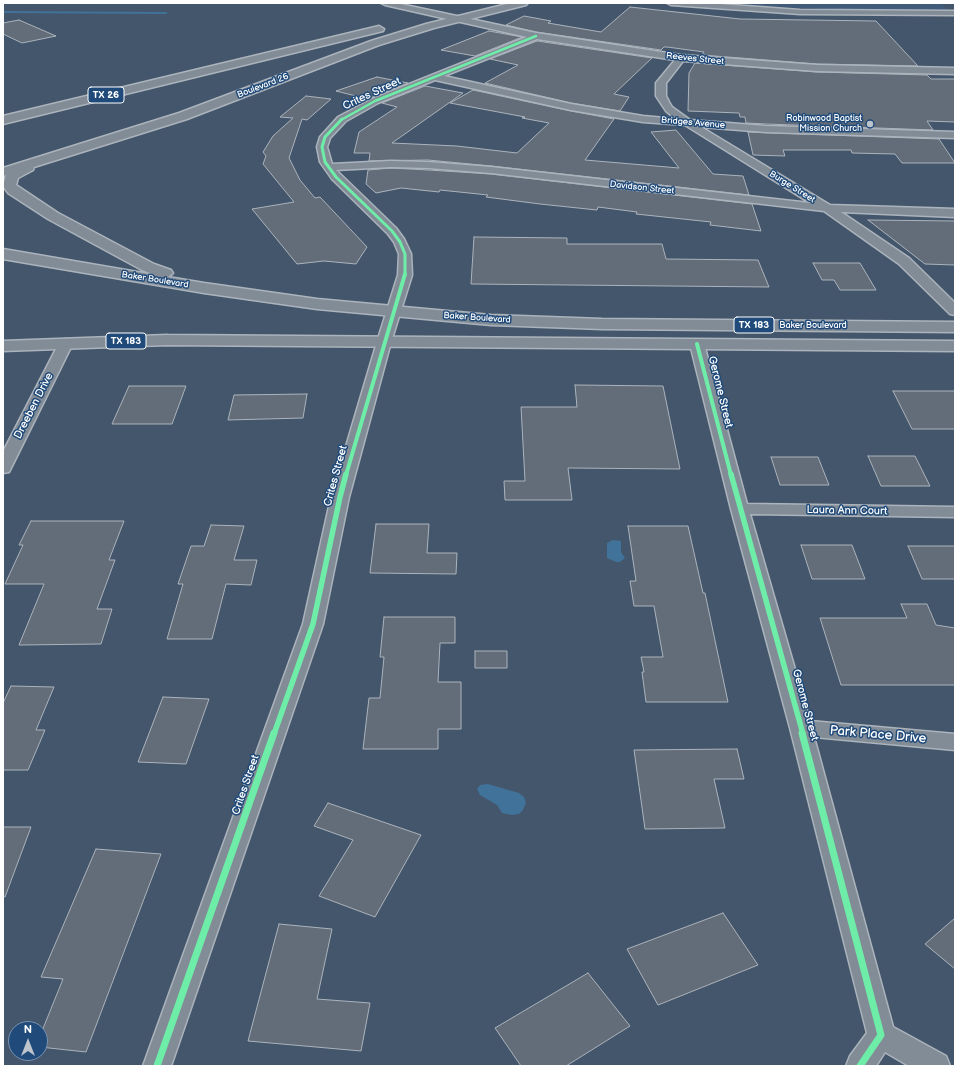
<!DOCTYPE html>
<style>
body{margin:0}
#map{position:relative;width:958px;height:1069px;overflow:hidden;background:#44566b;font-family:"Balsamiq Sans",sans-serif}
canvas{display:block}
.frame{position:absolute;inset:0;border:4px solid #fff;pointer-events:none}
.north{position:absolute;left:8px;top:1021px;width:40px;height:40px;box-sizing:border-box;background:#1f4a7a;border:1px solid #7992af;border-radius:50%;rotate:0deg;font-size:11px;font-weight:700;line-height:16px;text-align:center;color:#fff}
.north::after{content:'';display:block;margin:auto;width:14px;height:18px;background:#bec4cb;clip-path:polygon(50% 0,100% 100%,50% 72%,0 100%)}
</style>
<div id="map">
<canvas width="958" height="1069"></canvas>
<div class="frame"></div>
<div class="north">N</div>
</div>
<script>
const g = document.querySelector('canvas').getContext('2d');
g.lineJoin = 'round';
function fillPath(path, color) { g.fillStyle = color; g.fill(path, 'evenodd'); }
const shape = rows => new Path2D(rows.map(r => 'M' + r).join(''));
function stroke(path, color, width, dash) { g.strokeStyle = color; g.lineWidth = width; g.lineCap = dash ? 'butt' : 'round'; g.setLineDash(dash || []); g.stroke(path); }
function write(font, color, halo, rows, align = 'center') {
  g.font = font + ' "Balsamiq Sans",sans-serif'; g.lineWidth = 3; g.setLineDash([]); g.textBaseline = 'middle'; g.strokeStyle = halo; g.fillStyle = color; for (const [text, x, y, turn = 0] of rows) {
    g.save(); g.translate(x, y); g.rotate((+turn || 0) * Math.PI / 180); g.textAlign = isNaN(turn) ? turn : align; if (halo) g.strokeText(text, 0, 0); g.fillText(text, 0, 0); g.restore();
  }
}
fillPath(shape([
 [706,3,940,3,949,11,821,9]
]), '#415b7b');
fillPath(shape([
 [613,540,621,541,621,552,625,558,620,562,616,562,607,558,607,543],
 [488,784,519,793,524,797,526,803,523,810,519,814,512,815,502,813,497,805,480,795,477,789,480,785]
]), '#417299');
fillPath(shape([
 [3,11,166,12,168,13,166,14,3,13,3,11]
]), '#417299');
const building = shape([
 [630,7,740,19,876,21,918,66,817,64,702,55,704,52,667,47,664,47,661,50,536,32,506,25,524,16,551,21,548,23,601,32,630,7],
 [19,20,56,36,22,43,3,34,3,23,19,20],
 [489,31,522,37,475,56,441,50,489,31],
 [537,41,652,58,614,94,629,97,620,111,571,103,485,83,518,65,490,59,537,41],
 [695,63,817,72,927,75,931,79,955,79,955,122,927,121,933,130,766,124,746,123,745,117,740,117,739,113,688,111,689,73,695,63],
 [377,77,408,83,368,99,336,91,377,77],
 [425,86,463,93,392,143,457,146,517,153,549,123,522,118,525,117,450,103,473,90,571,111,614,119,585,160,679,168,651,132,676,130,713,174,743,176,749,195,491,166,428,160,369,161,370,153,354,153,359,132,397,107,382,103,425,86],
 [306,96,331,99,307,120,302,119,289,158,300,180,315,198,320,197,367,247,356,264,324,261,297,264,252,209,294,202,263,164,266,156,263,152,273,136,293,118,280,117,306,96],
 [748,132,939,139,955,163,902,163,895,154,852,153,851,150,783,150,785,156,753,155,748,132],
 [391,168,428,170,491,174,752,204,761,231,710,225,711,222,636,214,637,212,598,207,597,210,540,204,486,197,488,195,440,190,439,192,401,188,376,193,366,184,368,170,391,168],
 [868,220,955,221,955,265,925,264,868,220],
 [474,237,567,238,567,244,662,244,666,259,758,260,769,287,471,284,474,237],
 [813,263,860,263,876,290,840,290,834,280,822,280,813,263],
 [575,385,663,386,680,469,568,468,572,500,505,500,504,481,525,481,521,407,577,407,575,385],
 [129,386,186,386,172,424,112,424,129,386],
 [893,391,955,391,955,429,912,429,893,391],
 [307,394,303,418,228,420,234,395,307,394],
 [868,456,915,456,930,486,881,486,868,456],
 [771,457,818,457,829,485,780,485,771,457],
 [31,521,124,521,109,560,115,560,97,609,112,609,101,644,19,645,44,584,5,584,23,545,19,545,31,521],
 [376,524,429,524,427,553,457,553,456,574,370,573,376,524],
 [211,525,244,526,234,560,257,560,251,585,226,584,212,639,167,639,183,584,178,584,191,546,204,546,211,525],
 [628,526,688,526,703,593,705,593,728,702,646,702,642,672,644,672,641,657,663,657,654,606,634,606,630,581,636,581,628,526],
 [801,545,852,545,865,579,812,579,801,545],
 [908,546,955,546,955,579,922,579,908,546],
 [901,604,927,604,936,625,955,628,955,685,841,685,820,618,907,618,901,604],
 [384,617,455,617,455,643,440,643,438,682,461,682,461,729,438,729,438,749,363,749,369,698,380,698,384,657,380,657,384,617],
 [475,651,507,651,507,668,475,668,475,651],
 [11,686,54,687,36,730,45,730,28,770,3,770,3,703,11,686],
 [163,697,209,699,186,764,138,762,163,697],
 [737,749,744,779,714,779,725,828,645,829,634,750,737,749],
 [328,803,421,835,375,917,319,896,353,840,314,826,328,803],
 [3,827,31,827,5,897,3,896,3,827],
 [96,849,161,854,86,1052,40,1047,40,1036,63,979,41,977,96,849],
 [723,913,758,965,658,1005,627,949,723,913],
 [955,918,955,969,925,944,955,918],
 [279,924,332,929,317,999,370,1003,361,1051,248,1041,279,924],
 [588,973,630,1026,566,1066,521,1066,495,1028,588,973]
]);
fillPath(building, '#636d79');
stroke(building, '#abb3bc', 1);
const street = shape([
 [381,3,396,3,536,33,681,55,817,65,955,68,955,74,817,71,683,61,666,83,666,96,669,102,672,107,690,120,766,126,955,132,955,138,766,132,701,127,830,205,955,209,955,217,841,212,909,258,955,303,955,315,950,314,899,264,824,211,491,173,428,168,391,167,336,170,396,228,404,239,411,254,412,275,391,342,349,497,323,624,171,1066,143,1066,303,624,331,497,377,342,398,275,399,254,394,242,388,234,332,179,320,162,317,147,320,137,338,117,372,99,527,37,385,5,381,3],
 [537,39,675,60,656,83,656,96,666,111,676,119,643,116,571,104,444,76,537,39],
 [435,80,571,110,643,122,685,125,810,203,491,167,428,162,391,161,332,164,327,147,330,138,346,121,378,103,435,80],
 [667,3,705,3,800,10,955,11,955,15,800,14,671,5,667,3],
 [66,339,71,340,73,343,11,468,9,472,3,473,3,452,59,343,61,340,66,339],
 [697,340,702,341,704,344,747,504,955,507,955,517,750,514,810,721,955,734,955,750,814,737,893,1027,946,1056,950,1066,909,1066,885,1052,876,1066,846,1066,850,1056,867,1033,790,728,731,509,690,344,692,341,697,340]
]);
const primary = shape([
 [511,3,528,3,526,5,434,28,379,45,187,119,34,167,33,170,18,178,16,185,58,213,154,264,171,270,173,273,168,277,204,283,317,299,491,315,602,319,955,322,955,332,602,329,491,325,317,309,204,293,3,259,3,249,155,275,142,270,48,219,8,193,3,186,6,175,3,176,3,168,179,113,371,41,426,24,511,3],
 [379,26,384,29,383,31,3,124,3,116,379,26],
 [167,335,955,341,955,351,167,345,3,351,3,341,167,335]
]);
stroke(street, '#abb3bc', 3);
stroke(primary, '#abb3bc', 3);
fillPath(street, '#828c96');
fillPath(primary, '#828c96');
stroke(shape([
 [341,120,375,101,536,36]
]), '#6deda7', 2.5);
stroke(shape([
 [342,119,325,137,322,147,325,162,336,177,392,231,400,242,405,254,405,275]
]), '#6deda7', 3);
stroke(shape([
 [697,344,731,475],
 [346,475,405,274]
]), '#6deda7', 4);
stroke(shape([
 [731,474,803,734],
 [274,734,313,624,340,497,346,474]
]), '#6deda7', 5.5);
stroke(shape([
 [802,733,881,1035,860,1066],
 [157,1066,274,733]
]), '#6deda7', 7);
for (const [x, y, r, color] of [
 [870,124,4,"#bec4cb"]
]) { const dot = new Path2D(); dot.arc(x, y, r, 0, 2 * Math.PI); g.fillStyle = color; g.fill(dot); stroke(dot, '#1f4a7a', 1.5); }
write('9px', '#fff', '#1f4a7a', [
 ["Reeves Street",695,59,6],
 ["Boulevard 26",263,86,-21],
 ["Bridges Avenue",693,123,5],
 ["Burge Street",792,187,32],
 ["Davidson Street",642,188,6],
 ["Baker Boulevard",155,280,9],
 ["Baker Boulevard",477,318,4],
 ["Baker Boulevard",813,326]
]);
write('9px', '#fff', '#1f4a7a', [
 ["Robinwood Baptist",862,119],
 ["Mission Church",862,129]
], 'right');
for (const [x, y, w] of [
 [106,95,36],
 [754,325,40],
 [126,341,40]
]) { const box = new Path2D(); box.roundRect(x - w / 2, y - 8, w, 16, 3); g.fillStyle = '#1f4a7a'; g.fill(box); stroke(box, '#fff', 1); }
write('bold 10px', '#fff', null, [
 ["TX 26",106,95],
 ["TX 183",754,325],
 ["TX 183",126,341]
]);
write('11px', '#fff', '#1f4a7a', [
 ["Crites Street",372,94,-25],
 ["Gerome Street",720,392,76],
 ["Dreeben Drive",34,406,-63],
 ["Crites Street",336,476,-75],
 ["Laura Ann Court",847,511,1],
 ["Gerome Street",805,705,75],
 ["Crites Street",246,785,-71]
]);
write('13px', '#fff', '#1f4a7a', [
 ["Park Place Drive",878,735,5]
]);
</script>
